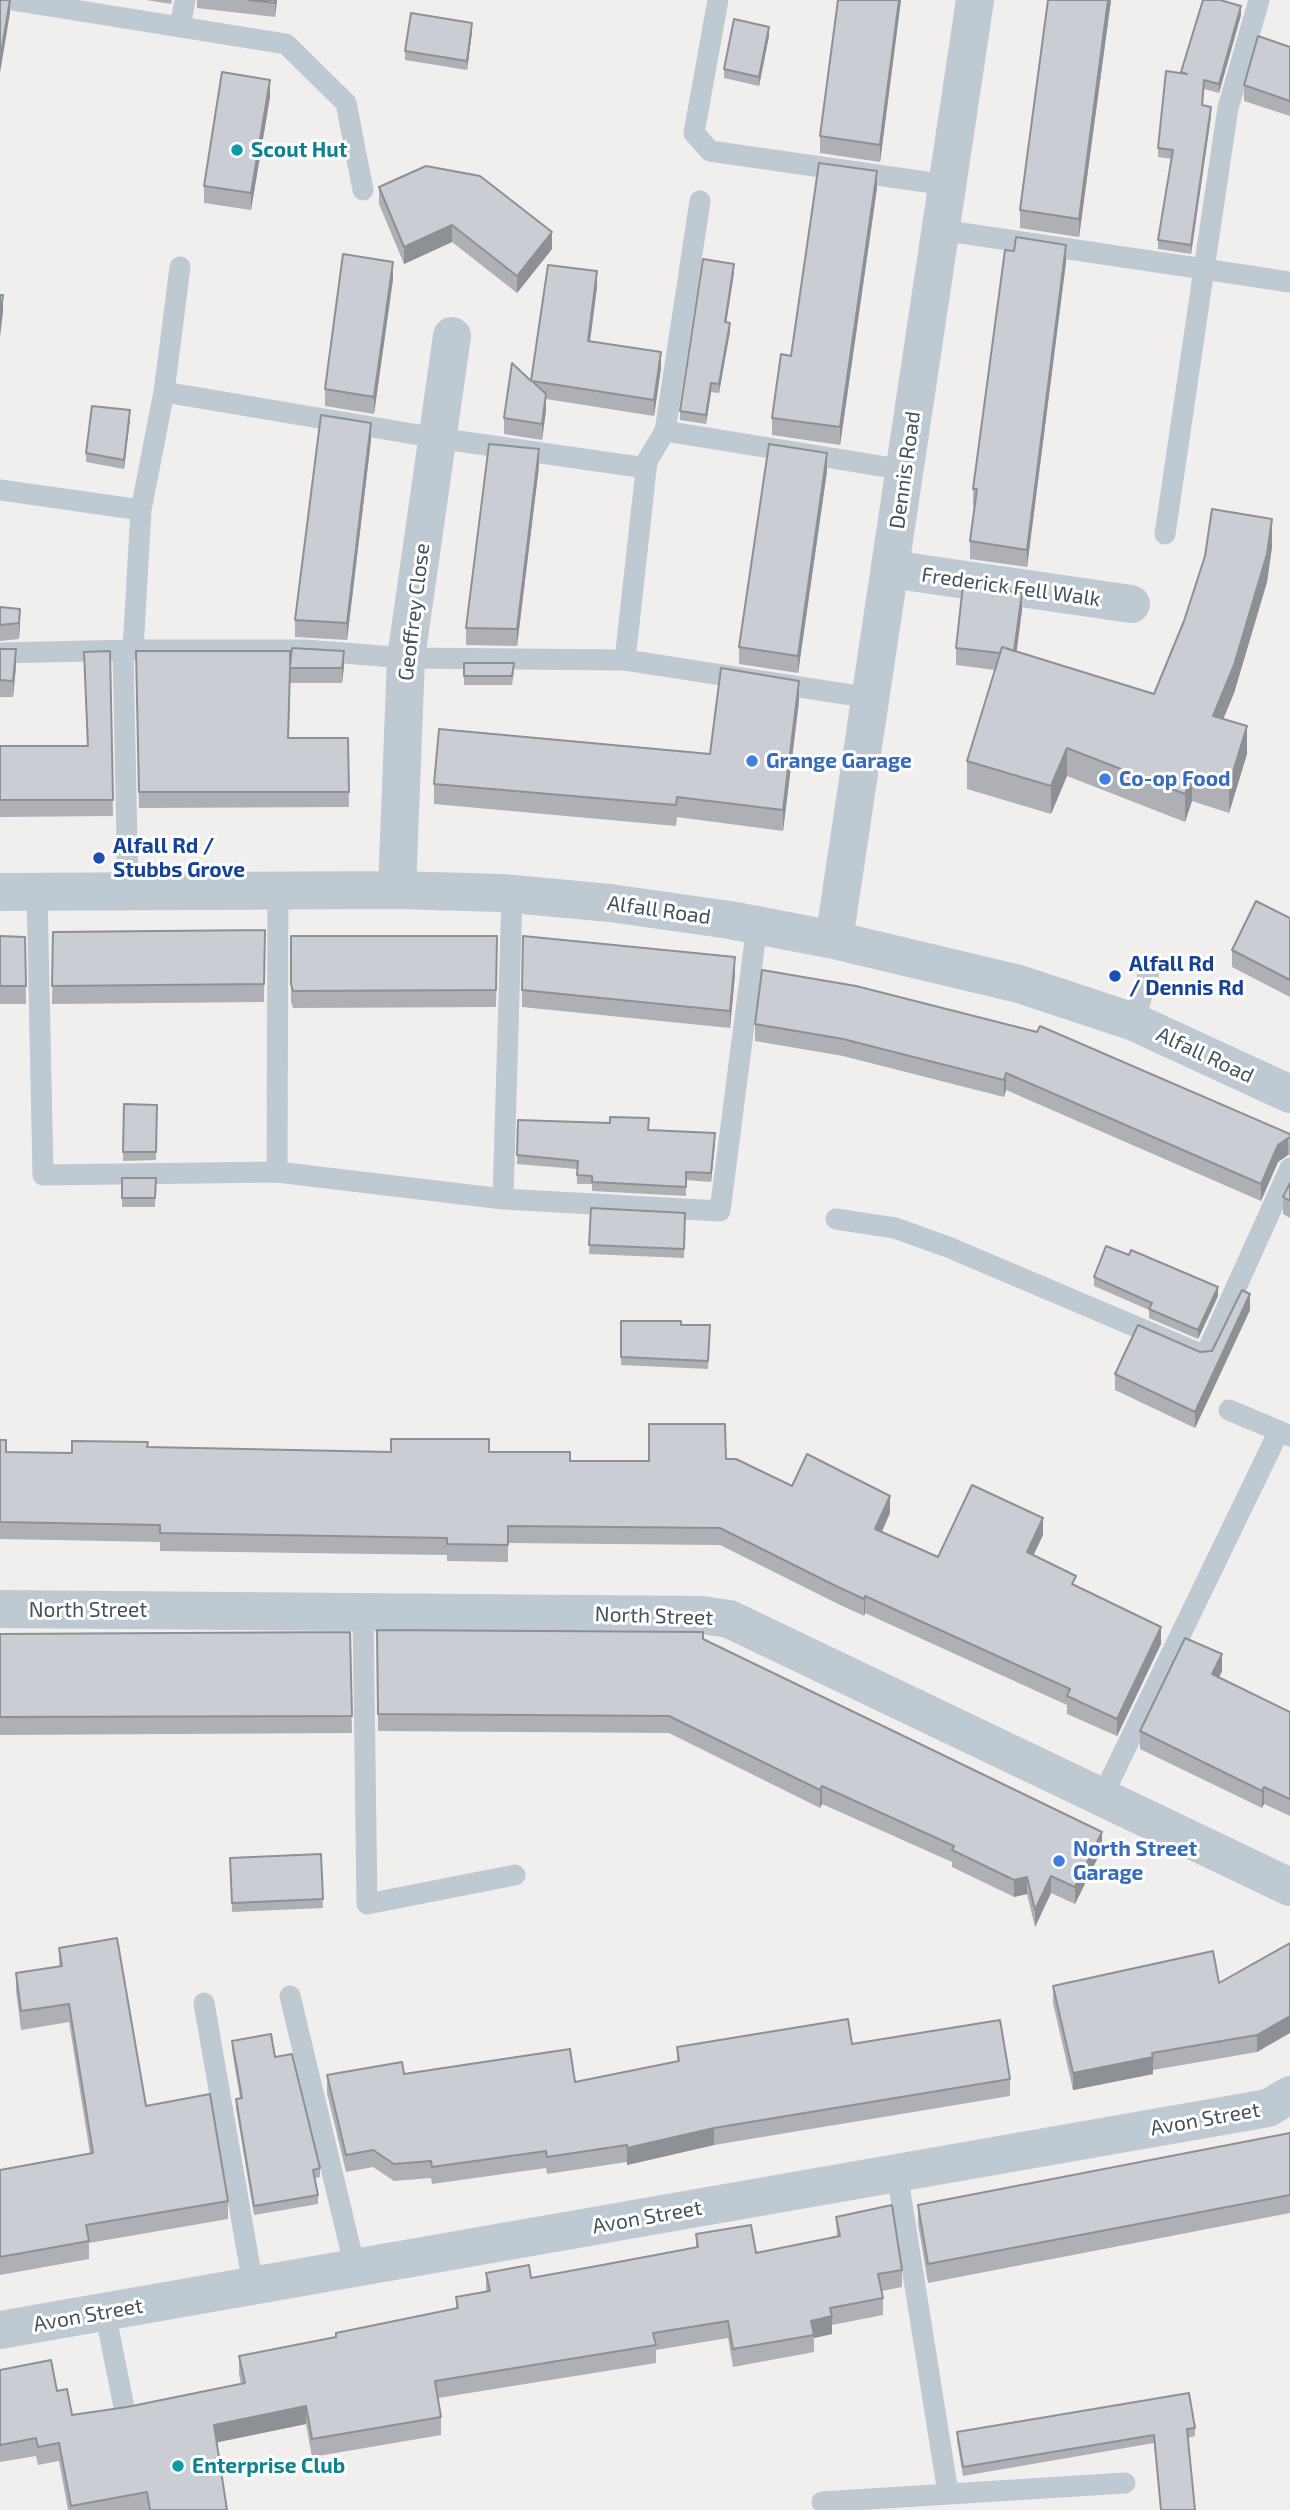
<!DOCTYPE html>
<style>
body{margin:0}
canvas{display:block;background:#f1eeee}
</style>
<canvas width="1290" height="2510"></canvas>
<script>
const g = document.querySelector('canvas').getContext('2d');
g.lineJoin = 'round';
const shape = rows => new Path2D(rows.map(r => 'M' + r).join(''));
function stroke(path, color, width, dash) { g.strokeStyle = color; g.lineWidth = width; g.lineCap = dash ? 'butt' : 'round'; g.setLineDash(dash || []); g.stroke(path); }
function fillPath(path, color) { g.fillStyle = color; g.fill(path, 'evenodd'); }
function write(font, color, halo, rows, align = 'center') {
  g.font = font + ' "Exo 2",sans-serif'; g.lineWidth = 6; g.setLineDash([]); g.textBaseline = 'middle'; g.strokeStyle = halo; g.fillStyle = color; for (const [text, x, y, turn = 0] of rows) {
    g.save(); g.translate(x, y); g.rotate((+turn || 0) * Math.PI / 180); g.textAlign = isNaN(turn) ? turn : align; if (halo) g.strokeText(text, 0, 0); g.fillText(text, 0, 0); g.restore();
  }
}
stroke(shape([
 [12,0,286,44,346,103,363,190],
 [718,0,694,133,710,151,947,185],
 [1259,0,1228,108,1204,269,1290,282],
 [180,27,185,0],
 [941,230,1204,269,1165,534],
 [180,267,164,392,437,438,646,468],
 [665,431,905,470],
 [0,490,141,510,164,392],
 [123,650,128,892],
 [133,650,305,650,406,658,625,660,647,461,665,431,700,201],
 [0,653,133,650,141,510],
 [625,660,871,698],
 [278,891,277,1172,503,1199],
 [37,892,43,1175,277,1172],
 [512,894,503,1199,720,1211,757,925],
 [1134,1022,1150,968],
 [836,1219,895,1228,948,1247,1205,1356,1290,1168],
 [1229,1410,1279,1431],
 [363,1612,367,1904,515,1875],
 [1102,1797,1279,1431,1290,1436],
 [290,1996,355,2268],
 [204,2003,253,2285],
 [897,2173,948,2493],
 [105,2312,125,2412],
 [822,2502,1125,2483]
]), '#bec9d2', 21);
stroke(shape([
 [890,569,1131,604],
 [397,890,406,658,452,336],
 [0,892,397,890,502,893,610,903,730,920,834,940,1019,984,1134,1022,1290,1094],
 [834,940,975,0],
 [0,1609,702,1615,729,1619,1290,1887],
 [0,2330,1268,2108,1290,2095]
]), '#bec9d2', 38);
fillPath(shape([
 [146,0,172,0,171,4],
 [197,0,277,0,275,17,197,8],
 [838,0,901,0,880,162,820,153,820,136],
 [1048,0,1111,0,1079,237,1020,228,1020,210],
 [1241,15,1219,93,1204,89,1203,106,1211,116,1191,254,1158,249,1158,240,1172,159,1158,157,1158,148,1181,73],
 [472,32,467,70,405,60,405,51],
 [769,36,759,86,724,78,724,69],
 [1290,47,1290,116,1244,101,1244,85],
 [270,97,251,210,204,203,204,186],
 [379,187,552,249,517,293,452,242,404,264,379,204],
 [877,188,840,445,772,435,772,418,791,356],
 [1066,262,1027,567,970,559,970,541,975,506,973,506,973,489],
 [734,273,726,322,730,331,719,393,711,392,706,424,680,420,680,411],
 [393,279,374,414,325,406,325,389],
 [597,287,590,341,661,368,654,416,546,399,546,410,542,440,504,434,504,418],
 [130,419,124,469,86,462,86,453],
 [371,440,347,640,295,637,295,620],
 [539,466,517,646,466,645,466,628],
 [827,471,798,673,739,664,739,647],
 [1272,547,1267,582,1234,693,1223,719,1247,754,1229,813,1192,801,1185,822,1067,776,1051,814,967,789,967,761,995,670,956,665,956,648,1022,610,1016,652,1154,694],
 [0,607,20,609,19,639,0,641],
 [0,649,16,666,13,697,0,697],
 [110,651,113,816,0,817,0,746,87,746,84,652],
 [136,651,290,663,344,666,342,683,290,683,289,738,348,738,349,807,139,808],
 [464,663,514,672,512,685,464,685],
 [799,701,783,831,677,817,676,826,434,804,434,784,710,754],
 [1290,918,1290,997,1232,967,1232,950],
 [265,930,264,1002,52,1004,53,932],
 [0,936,25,937,26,1004,0,1004],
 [291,936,497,953,496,1007,293,1008,291,1002],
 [762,970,1290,1134,1290,1155,1288,1155,1278,1162,1261,1201,1006,1090,1004,1097,843,1056,755,1041,755,1024],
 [735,974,730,1028,522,1007,522,990],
 [124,1104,157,1105,156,1160,123,1161],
 [518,1120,649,1130,715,1142,711,1182,686,1180,686,1196,592,1191,592,1184,577,1184,577,1169,517,1164],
 [122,1178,156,1178,155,1207,122,1207],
 [1290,1183,1290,1218,1283,1214,1283,1197],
 [591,1208,685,1213,684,1258,589,1254],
 [1094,1277,1218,1296,1198,1339,1149,1318,1149,1310,1094,1286],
 [1250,1310,1195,1428,1115,1390,1115,1374,1200,1352,1212,1351],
 [621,1321,681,1325,710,1325,708,1369,621,1365],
 [0,1440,6,1452,72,1453,147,1447,391,1452,489,1452,570,1461,726,1459,792,1486,890,1513,882,1532,938,1557,1043,1535,1033,1555,1076,1586,1161,1644,1117,1736,1067,1714,1067,1705,865,1613,864,1616,836,1603,720,1545,508,1543,508,1562,447,1561,447,1555,160,1551,160,1542,0,1539],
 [377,1630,703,1639,1102,1849,1075,1904,1051,1893,1035,1927,1027,1894,1014,1897,952,1867,952,1862,822,1804,820,1808,669,1733,378,1731],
 [350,1632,352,1733,0,1735,0,1634],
 [1222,1671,1219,1677,1290,1712,1290,1816,1264,1804,1262,1808,1140,1749,1140,1731],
 [321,1854,323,1908,232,1912,230,1858],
 [1290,1943,1257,2052,1153,2070,1153,2074,1073,2090,1053,2003,1053,1986,1219,1983],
 [59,1948,146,2106,228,2201,228,2219,89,2243,89,2259,0,2275,0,2170,90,2154,69,2022,21,2030,16,1991,16,1973,59,1967],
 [232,2041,275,2057,320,2168,320,2177,315,2178,318,2195,318,2204,254,2215,236,2108,236,2099,240,2098,232,2050],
 [852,2044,1010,2079,1010,2096,714,2145,627,2165,627,2162,547,2174,546,2168,432,2184,431,2178,394,2181,373,2167,346,2172,327,2093,327,2075,404,2074,575,2082,677,2062,677,2047],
 [1290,2133,1290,2213,928,2283,918,2224,918,2205],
 [836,2217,902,2270,902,2287,882,2291,883,2298,883,2315,832,2325,832,2334,814,2338,814,2352,733,2367,728,2338,656,2350,656,2363,438,2398,441,2417,441,2435,312,2457,306,2424,217,2442,227,2510,68,2510,59,2461,38,2465,36,2456,0,2462,0,2370,57,2391,72,2415,127,2407,241,2384,239,2374,239,2356,336,2337,336,2333,456,2308,456,2297,486,2291,486,2273,531,2278,696,2248,696,2234,756,2253,837,2237],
 [1195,2428,1195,2436,1188,2438,1195,2510,1161,2510,1154,2443,963,2476,957,2441,957,2432]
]), '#aeb0b6');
fillPath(shape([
 [10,0,10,13,0,73,0,59],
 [275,0,277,0,275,17],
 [899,0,901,0,880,162,880,145],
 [1108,0,1111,0,1079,237,1079,219],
 [1241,6,1241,15,1219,93,1219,84],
 [472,23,472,32,467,70,467,61],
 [769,27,769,36,759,86,759,77],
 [270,80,270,97,251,210,251,193],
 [1211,107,1211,116,1191,254,1191,245],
 [877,171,877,188,840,445,840,427],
 [452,225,452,242,404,264,404,247],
 [552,232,552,249,517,293,517,276],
 [1066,245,1066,262,1027,567,1027,550],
 [393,262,393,279,374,414,374,397],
 [734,264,734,273,725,331,725,322],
 [597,271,597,287,588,356,588,341],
 [3,295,3,312,0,337,0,320],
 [730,323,730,331,719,393,719,384],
 [661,352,661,368,654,416,654,400],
 [711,383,711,392,706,424,706,415],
 [546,394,546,410,542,440,542,424],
 [130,410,130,419,124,469,124,460],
 [371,423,371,440,347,640,347,623],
 [539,449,539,466,517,646,517,629],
 [827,453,827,471,798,673,798,656],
 [1272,519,1272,547,1267,582,1234,693,1213,744,1213,716],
 [1022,593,1022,610,1014,672,1014,655],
 [20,609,20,626,19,639,19,623],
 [16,649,16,666,13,697,13,681],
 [344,651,344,666,342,683,342,668],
 [799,681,799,701,783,831,783,810],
 [1247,726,1247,754,1229,813,1229,785],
 [1067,748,1067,776,1051,814,1051,786],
 [1192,774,1192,801,1185,822,1185,794],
 [735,957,735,974,730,1028,730,1011],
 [1006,1073,1006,1090,1004,1097,1004,1080],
 [715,1133,715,1142,711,1182,711,1173],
 [1288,1138,1288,1155,1278,1162,1261,1201,1261,1184,1278,1145],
 [1218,1287,1218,1296,1198,1339,1198,1330],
 [1250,1294,1250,1310,1195,1428,1195,1412],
 [890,1496,890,1513,875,1546,875,1529],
 [1043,1518,1043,1535,1027,1569,1027,1552],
 [865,1596,865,1613,864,1616,864,1599],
 [1161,1627,1161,1644,1117,1736,1117,1719],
 [1222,1654,1222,1671,1212,1691,1212,1674],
 [822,1786,822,1804,820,1808,820,1790],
 [1264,1787,1264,1804,1262,1808,1262,1791],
 [1102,1832,1102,1849,1075,1904,1075,1887],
 [1051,1876,1051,1893,1035,1927,1035,1910],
 [1027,1877,1027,1894,1014,1897,1014,1880],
 [1290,2016,1290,2033,1257,2052,1257,2035],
 [1153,2057,1153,2074,1073,2090,1073,2073],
 [714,2128,714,2145,627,2165,627,2148],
 [832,2316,832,2334,814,2338,811,2321],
 [306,2406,306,2424,214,2443,214,2425]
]), '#8d9094');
const building = shape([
 [0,0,10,0,0,59,0,0],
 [249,0,275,0,275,3,249,0],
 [838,0,899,0,880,145,820,136,838,0],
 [1048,0,1108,0,1079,219,1020,210,1048,0],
 [1203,0,1220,0,1241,6,1219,84,1204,80,1202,105,1211,107,1191,245,1158,240,1173,150,1158,148,1166,71,1187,74,1181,72,1203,0],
 [411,13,472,23,467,61,405,51,411,13],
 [734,19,769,27,759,77,724,69,734,19],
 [1258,36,1290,47,1290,101,1244,85,1258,36],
 [222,72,270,80,251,193,204,186,222,72],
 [819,163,877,171,840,427,772,418,781,354,791,356,819,163],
 [426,166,480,176,552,232,517,276,452,225,404,247,379,187,426,166],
 [1016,237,1066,245,1027,550,970,541,977,489,973,489,1005,250,1014,251,1016,237],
 [343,254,393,262,374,397,325,389,343,254],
 [703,259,734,264,725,322,730,323,719,384,711,383,706,415,680,411,703,259],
 [548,265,597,271,588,341,661,352,654,400,532,381,546,394,542,424,504,418,512,363,531,381,548,265],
 [0,295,3,295,0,320,0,295],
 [92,406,130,410,124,460,86,453,92,406],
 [321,415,371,423,347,623,295,620,321,415],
 [489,444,539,449,517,629,466,628,489,444],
 [769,444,827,453,798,656,739,647,769,444],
 [1212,509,1272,519,1267,554,1234,665,1213,716,1247,726,1229,785,1192,774,1185,794,1067,748,1051,786,967,761,1002,647,1154,694,1184,621,1205,556,1212,509],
 [963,585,1022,593,1014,651,1002,647,1000,653,956,648,963,585],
 [0,607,20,609,19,623,0,625,0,607],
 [292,648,344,651,342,668,290,668,288,738,348,738,349,792,139,792,136,651,290,651,290,666,292,648],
 [0,649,16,649,13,681,0,680,0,649],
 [110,651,113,800,0,800,0,746,88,746,84,652,110,651],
 [464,663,514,663,512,676,464,676,464,663],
 [721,668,799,681,783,810,677,797,676,805,434,784,439,729,710,754,721,668],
 [1256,901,1290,918,1290,980,1232,950,1256,901],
 [265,930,264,984,52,986,53,932,265,930],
 [0,936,25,937,26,986,0,986,0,936],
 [291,936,497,936,496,990,293,991,291,984,291,936],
 [523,936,735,957,730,1011,522,990,523,936],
 [762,970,856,986,1037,1032,1040,1026,1290,1134,1290,1138,1288,1138,1278,1145,1261,1184,1006,1073,1004,1080,843,1039,755,1024,762,970],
 [124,1104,157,1105,156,1152,123,1152,124,1104],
 [610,1117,649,1118,648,1130,715,1133,711,1173,686,1172,686,1187,592,1182,592,1176,577,1175,578,1161,517,1155,518,1120,610,1123,610,1117],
 [122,1178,156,1178,155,1198,122,1198,122,1178],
 [1290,1183,1290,1201,1283,1197,1290,1183],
 [591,1208,685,1213,684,1249,589,1245,591,1208],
 [1106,1246,1129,1255,1131,1250,1218,1287,1198,1330,1149,1309,1152,1303,1094,1277,1106,1246],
 [1242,1290,1250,1294,1195,1412,1115,1374,1138,1325,1200,1352,1212,1351,1242,1290],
 [621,1321,681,1321,681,1325,710,1325,708,1361,621,1357,621,1321],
 [649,1424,725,1424,726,1459,736,1459,792,1486,807,1454,890,1496,875,1529,938,1557,972,1485,1043,1518,1027,1552,1076,1576,1072,1584,1161,1627,1117,1719,1067,1696,1070,1689,865,1596,864,1599,836,1586,720,1528,508,1526,508,1545,447,1544,447,1538,160,1533,160,1525,0,1522,0,1440,6,1440,6,1452,72,1453,72,1441,148,1442,147,1447,391,1452,391,1439,489,1439,489,1452,570,1452,570,1461,649,1461,649,1424],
 [377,1630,703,1632,703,1639,1102,1832,1075,1887,1051,1876,1035,1910,1027,1877,1014,1880,952,1850,954,1846,822,1786,820,1790,669,1716,378,1714,377,1630],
 [350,1632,352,1716,0,1717,0,1634,350,1632],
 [1185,1638,1222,1654,1212,1674,1290,1712,1290,1799,1264,1787,1262,1791,1140,1731,1185,1638],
 [321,1854,323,1899,232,1903,230,1858,321,1854],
 [117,1938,146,2106,210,2094,228,2201,86,2225,89,2241,0,2257,0,2170,93,2153,69,2004,21,2011,16,1973,62,1966,59,1948,117,1938],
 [1290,1943,1290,2016,1257,2035,1152,2053,1153,2057,1073,2073,1053,1986,1213,1951,1219,1983,1290,1943],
 [848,2019,852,2044,1000,2020,1010,2079,714,2128,627,2148,627,2145,547,2157,546,2151,432,2167,431,2161,394,2164,373,2150,346,2155,327,2075,402,2062,404,2074,570,2049,575,2082,679,2061,677,2047,848,2019],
 [271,2034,275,2057,292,2054,320,2168,313,2170,318,2195,254,2206,236,2099,242,2098,232,2041,271,2034],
 [1290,2133,1290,2195,928,2264,918,2205,1290,2133],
 [892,2205,902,2270,878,2274,883,2298,830,2308,832,2316,811,2321,814,2335,733,2349,728,2321,653,2333,656,2345,435,2381,441,2417,312,2439,306,2406,214,2425,227,2510,150,2510,147,2492,71,2506,59,2443,38,2447,36,2438,0,2445,0,2370,51,2360,57,2391,67,2389,72,2415,127,2407,245,2383,239,2356,336,2337,336,2333,458,2308,456,2297,490,2291,486,2273,529,2265,531,2278,597,2266,698,2247,696,2234,751,2225,756,2253,840,2236,836,2217,892,2205],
 [1189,2393,1195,2428,1187,2429,1195,2510,1161,2510,1154,2435,963,2467,957,2432,1189,2393]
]);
fillPath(building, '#cacdd4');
stroke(building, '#8d9094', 2);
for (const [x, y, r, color] of [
 [237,150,7,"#0f9aa8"],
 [752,761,7,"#3f7fe0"],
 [1105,779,7,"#3f7fe0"],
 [99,858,7,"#1a4fb4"],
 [1115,976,7,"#1a4fb4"],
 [1059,1861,7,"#3f7fe0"],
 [178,2466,7,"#0f9aa8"]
]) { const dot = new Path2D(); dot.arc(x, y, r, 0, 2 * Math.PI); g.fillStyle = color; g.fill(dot); stroke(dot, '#fff', 2.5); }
write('bold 21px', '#0d838f', '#fff', [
 ["Scout Hut",251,150],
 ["Enterprise Club",192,2466]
], 'left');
write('21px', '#45515d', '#fff', [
 ["Dennis Road",905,470,-82],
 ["Frederick Fell Walk",1011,587,8],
 ["Geoffrey Close",414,612,-83],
 ["Alfall Road",659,910,8],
 ["Alfall Road",1205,1055,25],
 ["North Street",88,1610],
 ["North Street",654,1616,2],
 ["Avon Street",1205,2119,-10],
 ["Avon Street",647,2217,-10],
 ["Avon Street",88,2315,-10]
]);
write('bold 21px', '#366cbe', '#fff', [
 ["Grange Garage",766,761],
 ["Co-op Food",1119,779],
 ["North Street",1073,1849],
 ["Garage",1073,1873]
], 'left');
write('bold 21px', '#164399', '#fff', [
 ["Alfall Rd /",113,846],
 ["Stubbs Grove",113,870],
 ["Alfall Rd",1129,964],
 ["/ Dennis Rd",1129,988]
], 'left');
</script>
